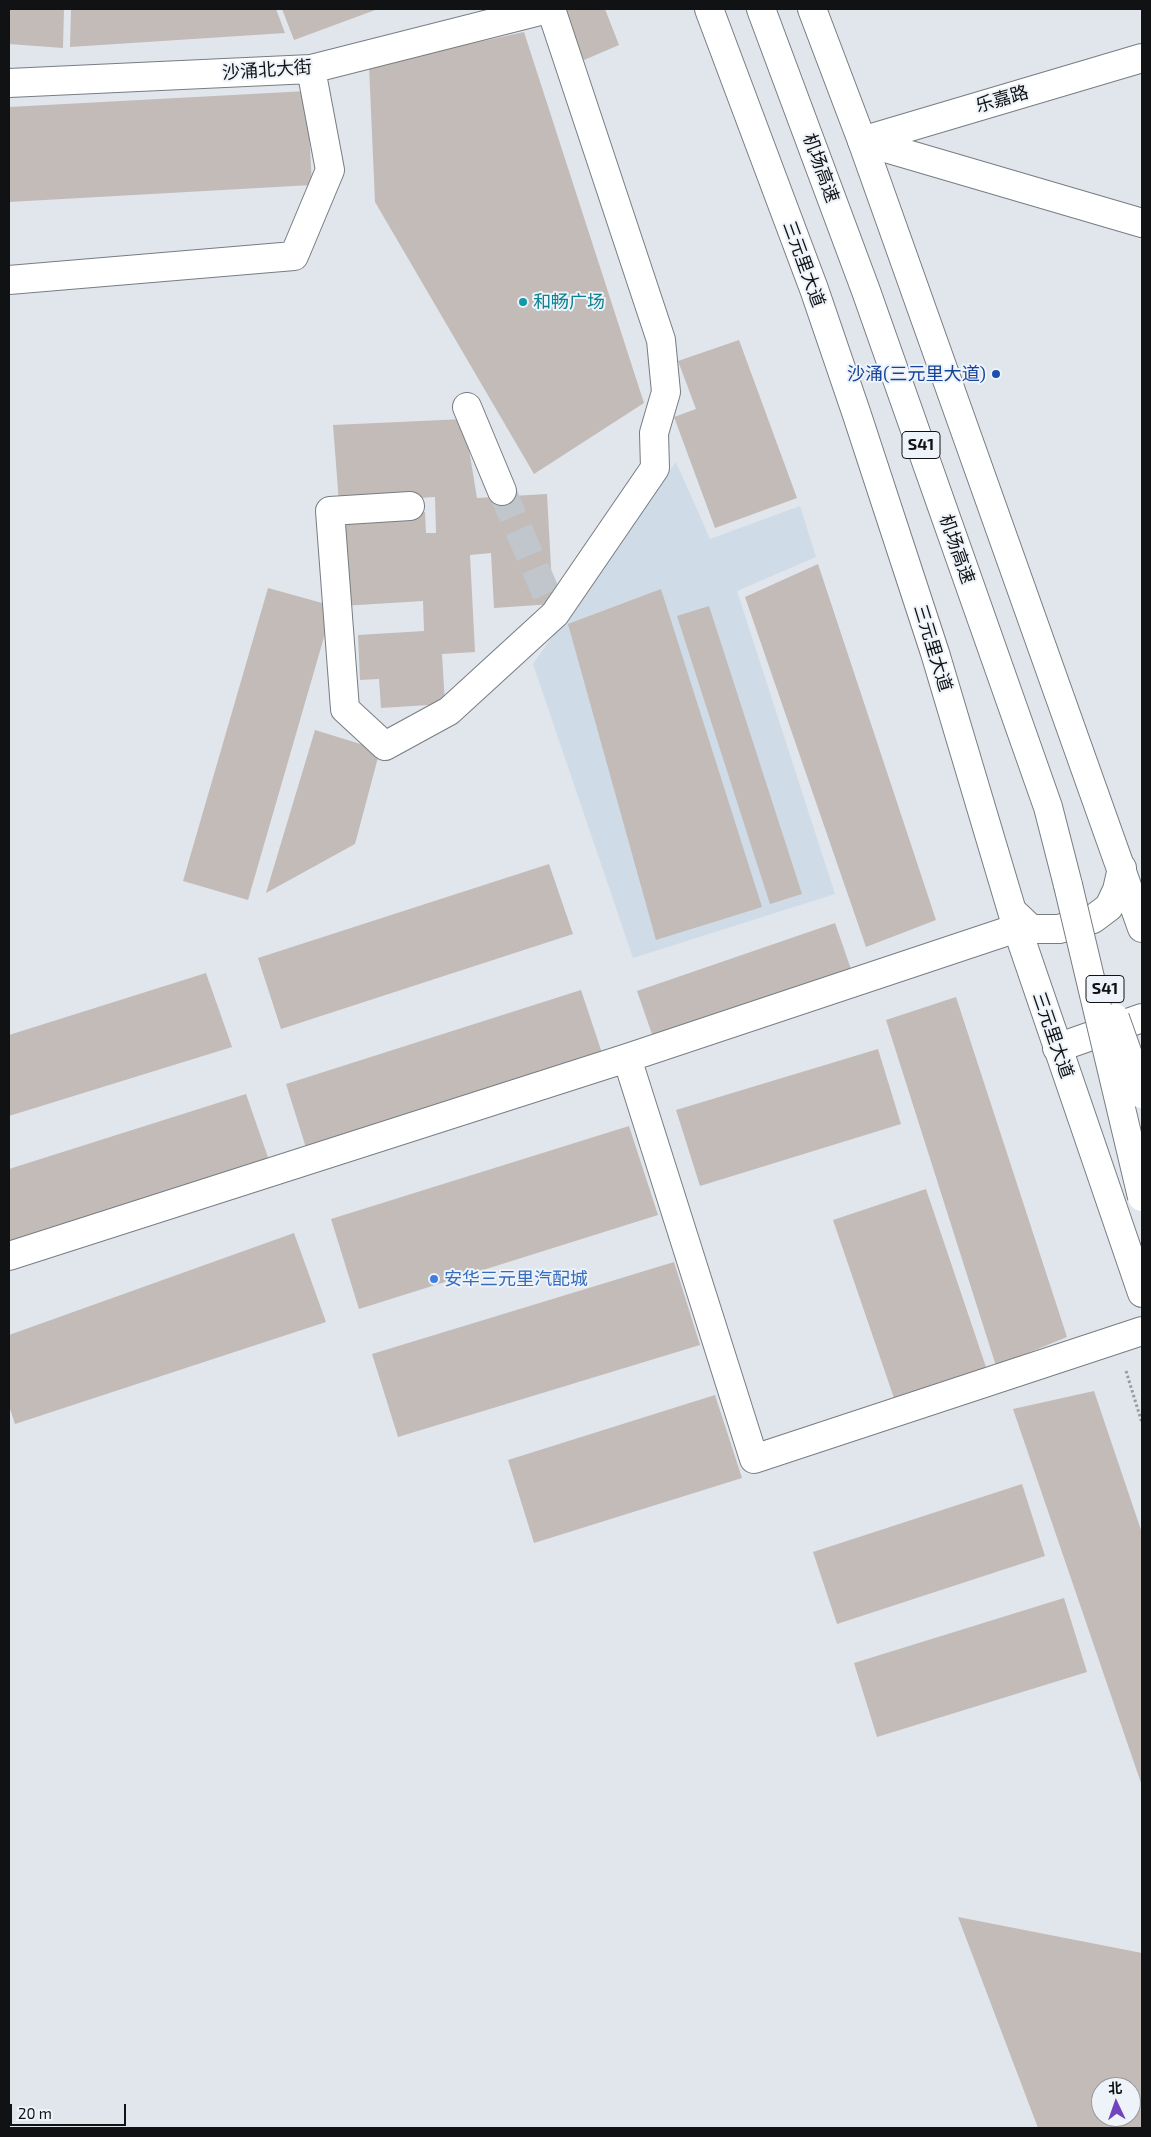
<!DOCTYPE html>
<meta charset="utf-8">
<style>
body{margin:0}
#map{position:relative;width:1151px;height:2137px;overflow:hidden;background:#e0e6ec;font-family:"Exo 2","Noto Sans SC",sans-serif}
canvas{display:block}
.frame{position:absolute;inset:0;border:10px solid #101214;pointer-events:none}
.north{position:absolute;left:1091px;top:2077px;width:50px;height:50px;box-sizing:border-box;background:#edf3f9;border:1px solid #95999d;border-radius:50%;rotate:357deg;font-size:14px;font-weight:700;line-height:20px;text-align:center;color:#101214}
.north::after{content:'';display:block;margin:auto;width:18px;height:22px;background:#7044bc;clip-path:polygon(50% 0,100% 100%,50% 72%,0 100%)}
.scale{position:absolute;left:10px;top:2104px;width:116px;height:22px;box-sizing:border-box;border:2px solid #101214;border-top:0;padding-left:6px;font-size:15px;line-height:18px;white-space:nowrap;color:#101214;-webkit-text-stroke:4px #edf3f9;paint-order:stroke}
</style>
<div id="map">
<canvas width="1151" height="2137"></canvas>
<div class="frame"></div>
<div class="north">北</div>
<div class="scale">20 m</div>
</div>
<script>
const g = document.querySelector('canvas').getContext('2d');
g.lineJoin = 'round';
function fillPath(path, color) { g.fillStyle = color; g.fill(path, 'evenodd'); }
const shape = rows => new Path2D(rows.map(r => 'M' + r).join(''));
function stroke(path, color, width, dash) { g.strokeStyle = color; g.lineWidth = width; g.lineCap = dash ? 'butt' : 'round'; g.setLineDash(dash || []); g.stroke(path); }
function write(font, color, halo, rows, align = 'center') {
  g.font = font + ' "Exo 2","Noto Sans SC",sans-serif'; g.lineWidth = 4; g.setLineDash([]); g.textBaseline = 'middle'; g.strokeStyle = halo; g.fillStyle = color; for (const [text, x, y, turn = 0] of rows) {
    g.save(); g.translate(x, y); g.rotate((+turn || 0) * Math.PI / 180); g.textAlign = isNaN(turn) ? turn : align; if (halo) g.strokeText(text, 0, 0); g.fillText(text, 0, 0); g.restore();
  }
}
fillPath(shape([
 [676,462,710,539,800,506,816,557,737,591,835,894,633,958,533,664]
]), '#cfdbe7');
fillPath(shape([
 [9,9,64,9,63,48,9,44],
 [71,9,276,9,285,33,70,47],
 [282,9,378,9,294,40],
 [563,9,605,9,619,45,584,60],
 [524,32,644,403,534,474,375,202,369,66],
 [307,91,312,185,9,202,9,107],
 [739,340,797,498,715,528,674,417,696,409,678,361],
 [464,419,477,498,547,494,553,604,494,608,491,553,470,555,475,652,442,654,445,704,381,708,379,679,360,680,358,635,424,631,423,601,342,606,337,517,425,512,426,533,436,533,435,497,339,503,333,425],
 [818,564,936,920,866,947,745,597],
 [268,588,333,606,248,900,183,881],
 [661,589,762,907,656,940,568,624],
 [709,606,802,894,770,904,677,616],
 [315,730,380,750,355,844,266,893],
 [549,864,573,934,281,1029,258,958],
 [835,923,852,972,654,1040,637,991],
 [206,973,232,1047,9,1116,9,1035],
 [581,990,603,1056,307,1151,286,1084],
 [956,997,1067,1337,996,1366,886,1020],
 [878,1049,901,1124,700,1186,676,1110],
 [246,1094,270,1163,9,1243,9,1169],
 [629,1126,658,1215,359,1309,331,1219],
 [926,1189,988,1373,896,1404,833,1220],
 [294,1233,326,1322,15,1424,9,1406,9,1335],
 [674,1262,700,1345,398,1437,372,1354],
 [1094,1391,1142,1533,1142,1786,1013,1409],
 [715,1395,742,1478,534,1543,508,1460],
 [1022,1484,1045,1556,837,1624,813,1552],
 [1064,1598,1087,1672,877,1737,854,1663],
 [958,1917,1142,1953,1142,2128,1038,2128],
 [1101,2087,1131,2087,1131,2117,1101,2117]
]), '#c3bbb7');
stroke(shape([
 [502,491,555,614]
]), '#c1c6cc', 28, [28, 14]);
const minor = shape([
 [9,83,311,69,548,9],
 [862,141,1142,223],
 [862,141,1142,58],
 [9,280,294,256,330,170,311,69],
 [467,407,502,491],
 [410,506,330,511,345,709,385,746,449,711,555,614,655,468,654,433,666,392,661,340,551,9],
 [1013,912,1031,929,1059,929,1093,919,1109,907,1117,890,1122,868],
 [1057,1048,1142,1018],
 [627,1058,754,1459,1142,1331],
 [9,1256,627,1058,1017,928]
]);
const major = shape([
 [709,9,814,289,857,415,935,653,1017,928,1142,1293],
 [812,9,862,141,1142,928]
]);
const highway = shape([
 [761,9,866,291,1048,807,1068,885]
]);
stroke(minor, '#777d82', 30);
stroke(major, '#777d82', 30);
stroke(highway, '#777d82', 30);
stroke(shape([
 [1126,1371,1142,1423]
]), '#979ca0', 3, [2.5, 2.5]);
stroke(minor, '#fff', 28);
stroke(major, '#fff', 28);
stroke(highway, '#fff', 28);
const highwayBridge = shape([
 [1068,885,1142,1197],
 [1115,1018,1142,1094]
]);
stroke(highwayBridge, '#777d82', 30, []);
stroke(highwayBridge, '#fff', 28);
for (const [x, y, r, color] of [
 [523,302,5,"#0f9aa8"],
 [996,374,5,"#1a4fb4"],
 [434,1279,5,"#3f7fe0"]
]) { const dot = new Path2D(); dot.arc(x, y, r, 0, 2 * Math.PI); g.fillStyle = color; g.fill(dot); stroke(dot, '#edf3f9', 2); }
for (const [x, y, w] of [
 [921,445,38],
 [1105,989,38]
]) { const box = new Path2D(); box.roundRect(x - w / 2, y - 13.5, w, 27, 4); g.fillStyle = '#edf3f9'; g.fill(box); stroke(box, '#101214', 1); }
write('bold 16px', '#101214', null, [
 ["S41",921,445],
 ["S41",1105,989]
]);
write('18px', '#101214', '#edf3f9', [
 ["沙涌北大街",267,70,-4],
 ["乐嘉路",1002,99,-16],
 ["机场高速",821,168,70],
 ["三元里大道",804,264,70],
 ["机场高速",957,549,71],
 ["三元里大道",933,648,73],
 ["三元里大道",1053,1035,71]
]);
write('18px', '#0d838f', '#edf3f9', [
 ["和畅广场",533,302]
], 'left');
write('18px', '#164399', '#edf3f9', [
 ["沙涌(三元里大道)",986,374]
], 'right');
write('18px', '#366cbe', '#edf3f9', [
 ["安华三元里汽配城",444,1279]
], 'left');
</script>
